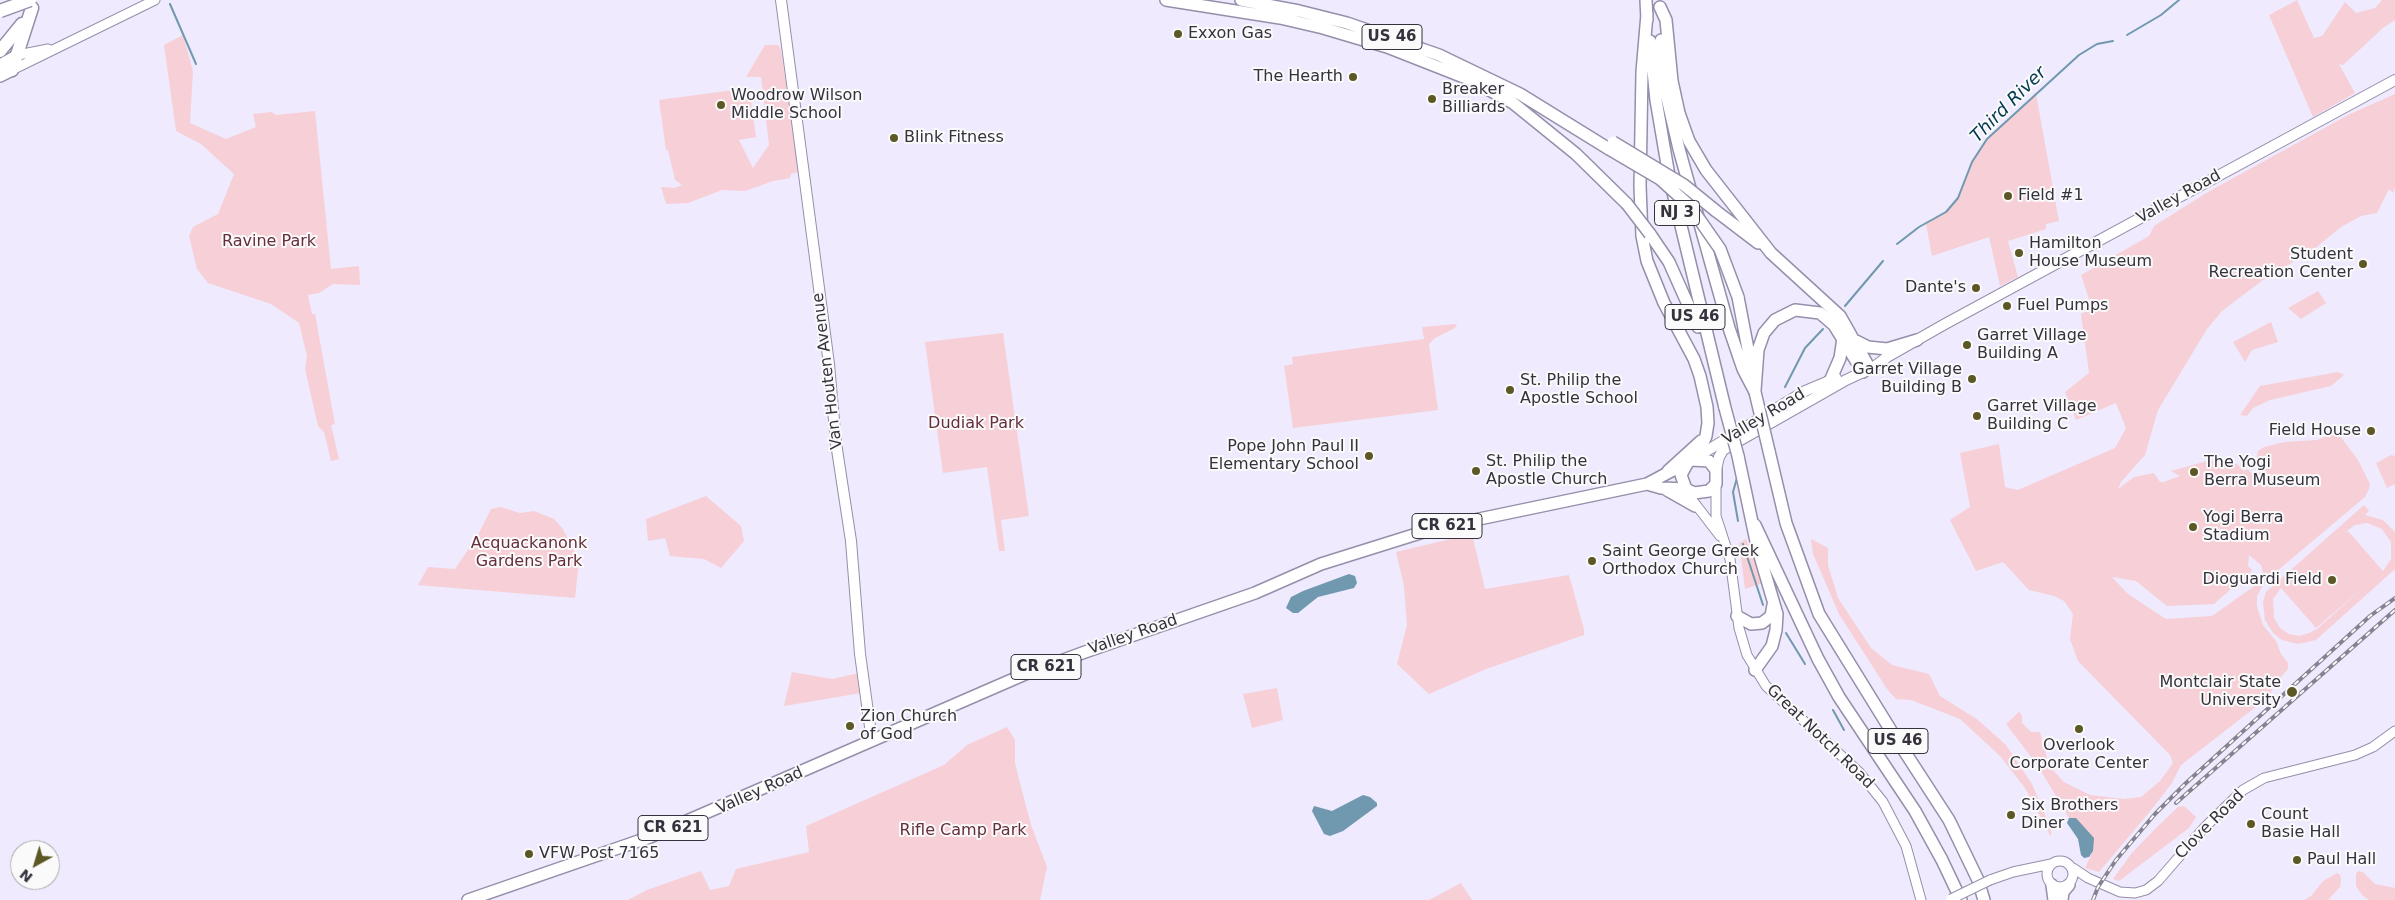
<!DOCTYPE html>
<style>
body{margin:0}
#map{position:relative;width:2395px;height:900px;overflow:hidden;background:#efeafd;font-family:"DejaVu Sans",sans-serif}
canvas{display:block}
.north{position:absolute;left:10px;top:840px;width:50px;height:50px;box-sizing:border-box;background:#fafafa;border:1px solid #abaaae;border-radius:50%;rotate:219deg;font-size:14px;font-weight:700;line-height:20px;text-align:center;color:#35313d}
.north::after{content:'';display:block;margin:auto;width:18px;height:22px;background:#5b5825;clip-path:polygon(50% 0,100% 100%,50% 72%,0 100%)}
</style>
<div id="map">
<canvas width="2395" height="900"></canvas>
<div class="north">N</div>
</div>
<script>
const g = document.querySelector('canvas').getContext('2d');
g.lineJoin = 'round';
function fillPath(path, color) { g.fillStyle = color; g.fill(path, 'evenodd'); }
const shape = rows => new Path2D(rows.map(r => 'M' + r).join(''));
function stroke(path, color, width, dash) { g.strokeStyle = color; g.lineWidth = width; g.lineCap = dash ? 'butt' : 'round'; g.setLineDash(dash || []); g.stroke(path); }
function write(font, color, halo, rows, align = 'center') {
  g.font = font + ' "DejaVu Sans",sans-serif'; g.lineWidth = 4; g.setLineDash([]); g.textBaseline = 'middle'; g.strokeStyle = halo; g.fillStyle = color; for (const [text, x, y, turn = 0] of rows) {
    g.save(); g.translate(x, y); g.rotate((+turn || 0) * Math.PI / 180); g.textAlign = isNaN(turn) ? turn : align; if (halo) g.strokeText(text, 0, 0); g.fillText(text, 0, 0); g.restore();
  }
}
fillPath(shape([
 [2297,0,2314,38,2322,36,2345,2,2356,13,2375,8,2382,0,2395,0,2395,20,2383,28,2343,65,2339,64,2355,93,2313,117,2269,15],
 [183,35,193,71,190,123,226,139,256,127,253,114,272,112,276,115,315,111,331,269,359,266,360,285,333,284,319,293,308,295,312,314,315,314,332,408,335,424,331,425,339,459,331,461,324,432,318,426,305,369,307,356,299,323,271,304,208,283,197,269,189,236,193,227,218,214,234,174,201,144,176,131,164,45],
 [765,45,778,45,781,50,799,172,791,174,790,178,773,181,745,191,722,190,688,203,666,204,661,187,674,188,682,185,675,180,668,150,666,150,659,100,749,88,756,137,739,140,753,168,769,145,761,77,746,77],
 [2036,94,2059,221,2046,224,2046,229,2008,241,2018,277,2000,286,1989,237,1932,256,1926,224,1946,212,1958,198,1972,162,1987,139],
 [2395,94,2395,187,2393,193,2389,189,2377,213,2361,216,2341,227,2313,250,2263,280,2222,311,2207,329,2158,410,2145,455,2121,482,2118,489,2134,477,2154,473,2160,482,2164,482,2180,476,2171,471,2218,458,2223,462,2237,464,2244,471,2247,469,2255,476,2259,472,2256,461,2258,451,2264,447,2285,442,2317,440,2337,432,2358,460,2370,484,2369,489,2365,497,2277,571,2263,585,2257,596,2257,607,2263,625,2276,641,2281,654,2288,663,2288,669,2273,686,2270,696,2181,765,2172,783,2152,809,2099,872,2085,868,2093,851,2076,818,2069,818,2038,766,2006,724,2019,712,2022,715,2022,723,2031,732,2040,732,2049,766,2064,782,2090,795,2124,799,2141,797,2160,781,2173,763,2170,755,2078,661,2070,639,2073,614,2064,601,2054,596,2029,590,2003,562,1976,571,1950,520,1970,507,1960,453,1999,444,2005,487,2018,490,2115,448,2126,428,2116,403,2076,420,2065,392,2089,373,2081,314,2092,308,2081,275,2149,236,2154,226,2208,192,2350,114],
 [2249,555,2261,565,2263,573,2253,587,2212,616,2166,619,2128,594,2112,577,2136,581,2167,606,2214,604,2239,582,2244,582,2252,570,2248,566],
 [2318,291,2326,303,2301,319,2288,308],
 [2271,322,2278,342,2252,350,2245,362,2233,342],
 [1457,324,1455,328,1435,338,1429,344,1438,410,1293,428,1284,366,1293,364,1292,357,1424,339,1422,327],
 [1003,333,1029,516,1001,520,1005,551,999,551,987,467,943,473,925,342],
 [2338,372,2344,375,2331,386,2270,400,2253,408,2247,416,2240,415,2260,386],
 [2391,455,2395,456,2395,484,2387,488,2376,463],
 [706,496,741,526,744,541,721,568,704,559,670,556,665,538,648,541,646,519],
 [2364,505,2369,511,2365,515,2383,520,2395,532,2395,569,2316,640,2298,644,2282,640,2273,633,2265,620,2263,602,2266,592],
 [2367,523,2382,529,2391,542,2391,559,2383,571,2348,531,2344,533,2355,525],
 [2364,587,2317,629,2309,633,2299,636,2289,634,2280,628,2274,618,2273,599,2281,588,2316,628],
 [501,507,520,513,534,511,554,519,563,529,579,561,575,598,418,585,428,567,455,569,478,535,491,509],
 [1472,534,1485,589,1569,575,1584,629,1584,635,1486,669,1429,694,1397,664,1407,625,1404,586,1396,552],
 [1746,539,1763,583,1745,589,1739,543],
 [1811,539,1828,548,1828,565,1838,598,1871,648,1892,665,1929,674,1940,696,1978,720,2006,745,2032,784,2051,829,2051,837,2025,788,2000,756,1960,719,1911,700,1896,699,1887,689,1839,614,1813,554],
 [792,672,832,679,859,673,861,693,784,706],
 [1277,688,1283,720,1252,728,1243,694],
 [1007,727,1015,740,1015,763,1019,779,1031,825,1047,867,1040,900,628,900,647,890,701,871,710,890,729,886,736,869,809,852,806,826,944,765,967,745],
 [2184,806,2196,817,2189,828,2119,881,2113,879,2131,854,2154,830,2178,807],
 [2358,871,2363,872,2375,884,2395,888,2395,900,2369,900,2362,895,2356,886,2356,874],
 [2337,873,2340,875,2341,880,2340,887,2328,900,2304,900,2311,896,2323,881],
 [1461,883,1472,900,1429,900]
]), '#f7cfd7');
fillPath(shape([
 [1349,574,1355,576,1357,583,1354,588,1318,597,1298,613,1293,613,1286,608,1291,597,1303,591],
 [1363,795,1370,797,1377,803,1377,806,1343,831,1330,836,1324,834,1312,811,1314,806,1332,811],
 [2069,818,2076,818,2094,838,2093,851,2089,857,2084,858,2081,855,2078,839,2067,823]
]), '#7098ae');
stroke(shape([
 [170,4,196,64],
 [2127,35,2161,15,2179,0],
 [1897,244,1919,227,1946,212,1958,198,1972,162,1987,139,2079,55,2097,44,2113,41],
 [1845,306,1883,261],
 [1785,387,1805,348,1823,329],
 [1737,478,1733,492,1738,521],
 [1743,544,1763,605],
 [1786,633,1805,664],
 [1833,710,1844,730]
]), '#7098ae', 2);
const tertiary = shape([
 [18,55,48,49],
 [12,70,155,0],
 [1716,484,1716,516,1730,559,1739,628,1747,655,1766,686,1859,772,1883,802,1906,846,1921,900],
 [1693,501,1720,536],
 '2047 874a13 13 0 1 1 26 0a13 13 0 1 1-26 0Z',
 [2073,868,2088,878,2120,892,2135,893,2146,890,2158,881,2204,828,2243,790,2264,778,2355,755,2373,747,2395,731],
 [1990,880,2013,872,2051,864]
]);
const secondary = shape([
 [781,0,829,364,836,443,851,541,860,654,872,741],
 [1695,458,1805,391,1836,378],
 [1716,470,1719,457,1723,450,1730,446,1846,380,1874,367,1887,357,1945,324,2395,80]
]);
const primary = shape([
 [0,65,18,55],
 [0,76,12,70],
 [1647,484,1661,488,1686,489],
 [1665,489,1695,506],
 [468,900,650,837,1023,675,1085,652,1255,593,1321,564,1436,528,1647,484,1692,460,1709,461,1716,470,1716,484,1709,491,1694,493,1686,489,1681,475,1688,462]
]);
const trunk = shape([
 [1166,0,1280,18,1323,28,1387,47,1471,80,1513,103,1576,154,1627,204],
 [1241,0,1299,11,1347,23,1439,55,1520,94,1609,149],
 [1646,0,1647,20],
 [1660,7,1666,20,1672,81,1679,113,1689,141,1706,170,1771,253,1840,316,1870,369],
 [1647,14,1642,72,1640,186,1642,236,1647,261,1664,303,1694,359,1700,376,1707,407,1708,423,1706,436,1697,457],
 [1661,40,1664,85,1679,149,1729,328,1743,369,1755,392],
 [1650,41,1656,100,1669,176,1725,408],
 [1716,211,1758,243],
 [1650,234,1669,262,1698,327],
 [1738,297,1752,370],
 [1856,341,1868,347,1887,349,1917,340],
 [1830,381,1840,358,1843,338],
 [1755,390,1758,350,1764,333,1775,320,1795,310,1820,313,1834,325,1863,372],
 [1769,451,1786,523,1819,614,1890,729,1949,820,1978,880,1984,900],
 [1738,456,1757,546,1777,614,1776,630,1772,646,1755,670],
 [1668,471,1701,441],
 [1755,525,1818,659,1839,697,1915,811,1942,860,1961,900],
 [1737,616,1751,624,1762,623,1771,616,1773,605],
 [2052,885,2054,900],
 [2062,900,2063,892,2069,885]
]);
const motorway = shape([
 [0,51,22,24],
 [12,70,32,8]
]);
stroke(tertiary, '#968eaa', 11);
stroke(secondary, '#968eaa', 12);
stroke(primary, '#968eaa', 14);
stroke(trunk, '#968eaa', 14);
stroke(motorway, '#968eaa', 15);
stroke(tertiary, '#fff', 9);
stroke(secondary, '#fff', 10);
stroke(primary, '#fff', 11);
stroke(trunk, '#fff', 11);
stroke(motorway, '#fff', 12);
const rail = shape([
 [2176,803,2395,610],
 [2093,900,2098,887,2116,860,2155,814,2186,783,2370,616,2395,598]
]);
stroke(rail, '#868291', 4);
stroke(rail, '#fafafa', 2, [5.5]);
const tertiaryBridge = shape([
 [1951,899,1990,880]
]);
const trunkBridge = shape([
 [1613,142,1684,185,1716,211],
 [1609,149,1660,179,1690,206,1720,249,1738,297],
 [1627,204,1650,234],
 [1755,392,1769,451],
 [1725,408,1738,456]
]);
const motorwayBridge = shape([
 [0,11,30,0]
]);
stroke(tertiaryBridge, '#968eaa', 11, []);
stroke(trunkBridge, '#968eaa', 14, []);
stroke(motorwayBridge, '#968eaa', 15, []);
stroke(tertiaryBridge, '#fff', 9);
stroke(trunkBridge, '#fff', 11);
stroke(motorwayBridge, '#fff', 12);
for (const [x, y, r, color] of [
 [1178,34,5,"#5b5825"],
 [1353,77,5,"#5b5825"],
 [1432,99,5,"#5b5825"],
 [721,105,5,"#5b5825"],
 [894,138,5,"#5b5825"],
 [2008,196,5,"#5b5825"],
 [2019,253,5,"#5b5825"],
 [2363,264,5,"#5b5825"],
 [1976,288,5,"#5b5825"],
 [2007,306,5,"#5b5825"],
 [1967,345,5,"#5b5825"],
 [1972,379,5,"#5b5825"],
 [1510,390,5,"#5b5825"],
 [1977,416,5,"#5b5825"],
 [2371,431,5,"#5b5825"],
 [1369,456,5,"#5b5825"],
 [1476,471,5,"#5b5825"],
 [2194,472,5,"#5b5825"],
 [2193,527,5,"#5b5825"],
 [1592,561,5,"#5b5825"],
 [2332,580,5,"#5b5825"],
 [2292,692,6,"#5b5825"],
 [850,726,5,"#5b5825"],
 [2079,729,5,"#5b5825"],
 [2011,815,5,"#5b5825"],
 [2251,824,5,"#5b5825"],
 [529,854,5,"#5b5825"],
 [2297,860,5,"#5b5825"]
]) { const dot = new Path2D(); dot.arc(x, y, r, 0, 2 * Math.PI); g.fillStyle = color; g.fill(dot); stroke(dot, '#fafafa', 2); }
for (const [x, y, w] of [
 [1392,37,60],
 [1677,213,45],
 [1695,317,60],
 [1447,526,70],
 [1046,667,70],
 [1898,741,60],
 [673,828,70]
]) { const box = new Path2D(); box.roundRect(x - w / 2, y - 12.5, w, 25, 4); g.fillStyle = '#fafafa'; g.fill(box); stroke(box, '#35313d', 1); }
write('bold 15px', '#35313d', null, [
 ["US 46",1392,37],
 ["NJ 3",1677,213],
 ["US 46",1695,317],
 ["CR 621",1447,526],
 ["CR 621",1046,667],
 ["US 46",1898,741],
 ["CR 621",673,828]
]);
write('16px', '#35313d', '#fafafa', [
 ["Exxon Gas",1188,34],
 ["The Hearth",1343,77,"right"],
 ["Breaker",1442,90],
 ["Billiards",1442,108],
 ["Woodrow Wilson",731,96],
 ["Middle School",731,114],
 ["Blink Fitness",904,138],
 ["Field #1",2018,196],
 ["Hamilton",2029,244],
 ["House Museum",2029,262],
 ["Student",2353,255,"right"],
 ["Recreation Center",2353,273,"right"],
 ["Dante's",1966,288,"right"],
 ["Fuel Pumps",2017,306],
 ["Garret Village",1977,336],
 ["Building A",1977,354],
 ["Garret Village",1962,370,"right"],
 ["Building B",1962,388,"right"],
 ["St. Philip the",1520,381],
 ["Apostle School",1520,399],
 ["Garret Village",1987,407],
 ["Building C",1987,425],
 ["Field House",2361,431,"right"],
 ["Pope John Paul II",1359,447,"right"],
 ["Elementary School",1359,465,"right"],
 ["St. Philip the",1486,462],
 ["Apostle Church",1486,480],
 ["The Yogi",2204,463],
 ["Berra Museum",2204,481],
 ["Yogi Berra",2203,518],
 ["Stadium",2203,536],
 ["Saint George Greek",1602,552],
 ["Orthodox Church",1602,570],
 ["Dioguardi Field",2322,580,"right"],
 ["Montclair State",2281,683,"right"],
 ["University",2281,701,"right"],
 ["Zion Church",860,717],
 ["of God",860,735],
 ["Overlook",2079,746,"center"],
 ["Corporate Center",2079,764,"center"],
 ["Six Brothers",2021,806],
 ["Diner",2021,824],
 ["Count",2261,815],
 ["Basie Hall",2261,833],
 ["VFW Post 7165",539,854],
 ["Paul Hall",2307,860]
], 'left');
write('16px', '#35313d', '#fafafa', [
 ["Valley Road",2179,197,-29],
 ["Van Houten Avenue",828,371,-97],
 ["Valley Road",1764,417,-31],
 ["Valley Road",1133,635,-19],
 ["Great Notch Road",1820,737,44],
 ["Valley Road",760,791,-24],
 ["Clove Road",2210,825,-45]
]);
write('16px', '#662d3b', '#fafafa', [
 ["Ravine Park",269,242],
 ["Dudiak Park",976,424],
 ["Acquackanonk",529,544],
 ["Gardens Park",529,562],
 ["Rifle Camp Park",963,831]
]);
write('italic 18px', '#00384f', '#fafafa', [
 ["Third River",2009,105,-45]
]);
</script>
